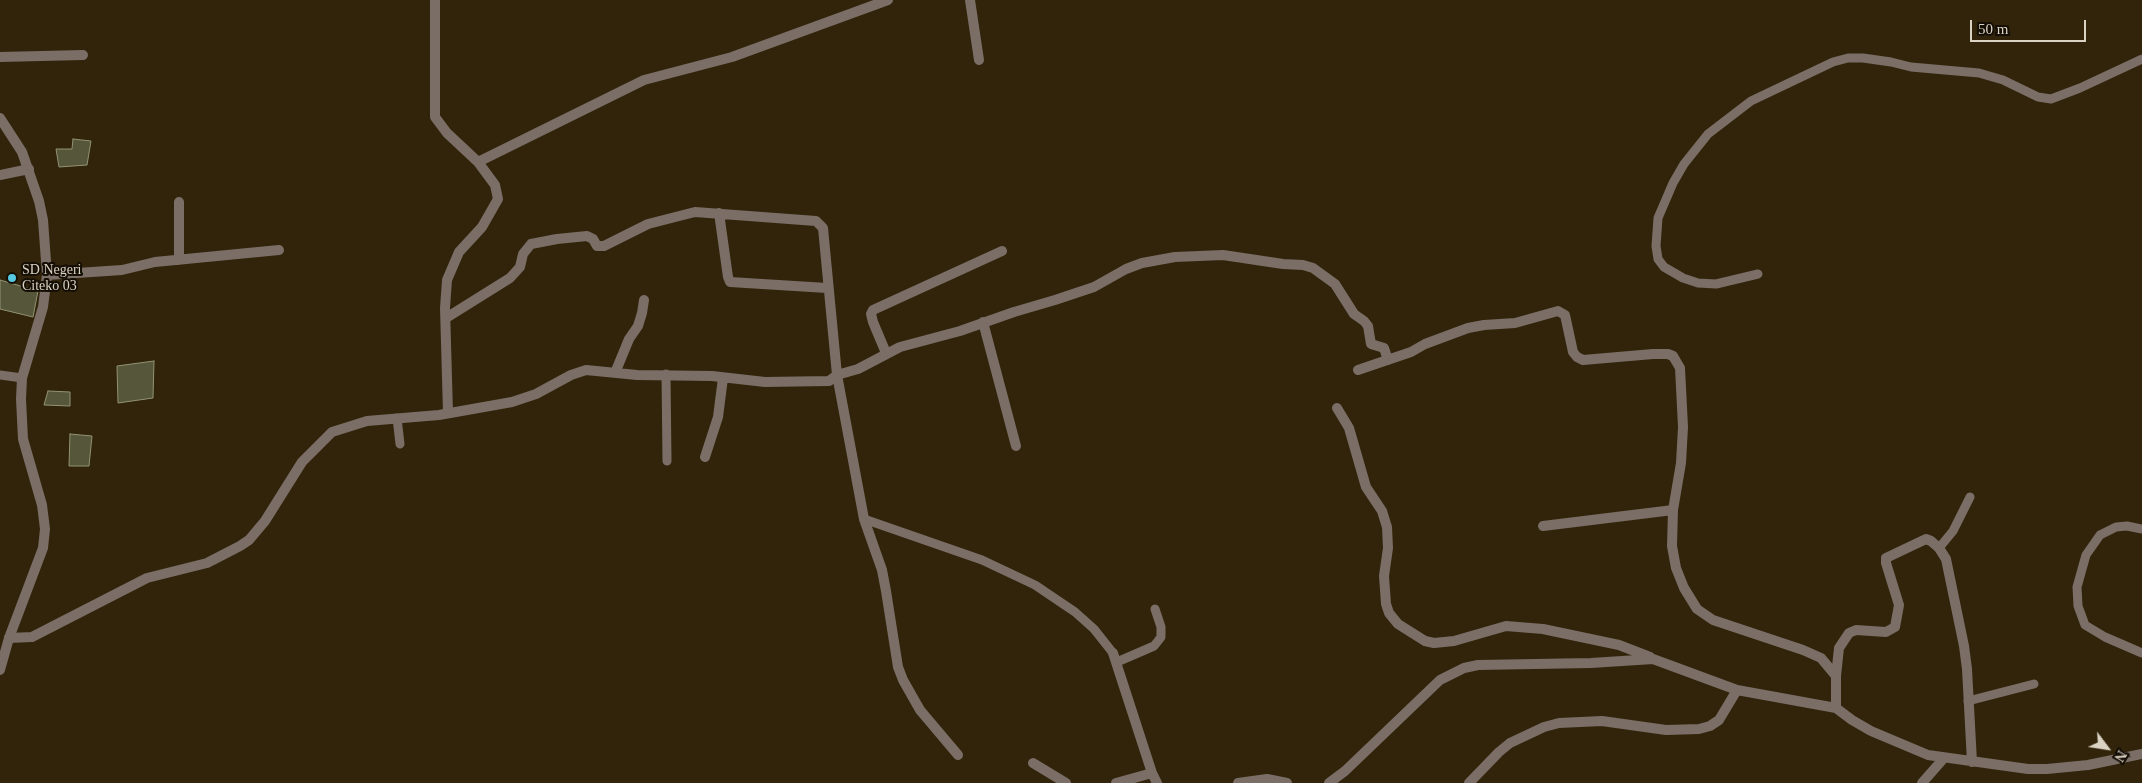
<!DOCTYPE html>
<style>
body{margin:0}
#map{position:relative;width:2142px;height:783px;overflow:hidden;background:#31240a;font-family:"Times New Roman",serif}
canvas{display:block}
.north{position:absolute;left:2082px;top:723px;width:50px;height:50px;-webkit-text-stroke:4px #140e05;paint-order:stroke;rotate:121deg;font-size:14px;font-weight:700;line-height:20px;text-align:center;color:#dad2c3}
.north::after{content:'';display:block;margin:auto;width:18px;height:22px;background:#dad2c3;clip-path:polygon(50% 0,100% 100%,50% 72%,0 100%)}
.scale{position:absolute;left:1970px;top:20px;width:116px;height:22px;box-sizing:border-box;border:2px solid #dad2c3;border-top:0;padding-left:6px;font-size:15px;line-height:18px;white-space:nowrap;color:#dad2c3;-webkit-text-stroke:4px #140e05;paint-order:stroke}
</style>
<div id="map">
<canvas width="2142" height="783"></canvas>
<div class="north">N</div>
<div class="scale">50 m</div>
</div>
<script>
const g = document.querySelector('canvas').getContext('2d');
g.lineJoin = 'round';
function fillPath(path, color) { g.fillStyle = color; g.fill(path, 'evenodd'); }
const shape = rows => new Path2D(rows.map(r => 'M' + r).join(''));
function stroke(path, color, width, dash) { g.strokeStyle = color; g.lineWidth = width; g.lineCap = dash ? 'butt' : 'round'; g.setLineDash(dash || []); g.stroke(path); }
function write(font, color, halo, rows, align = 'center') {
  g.font = font + ' "Times New Roman",serif'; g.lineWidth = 4; g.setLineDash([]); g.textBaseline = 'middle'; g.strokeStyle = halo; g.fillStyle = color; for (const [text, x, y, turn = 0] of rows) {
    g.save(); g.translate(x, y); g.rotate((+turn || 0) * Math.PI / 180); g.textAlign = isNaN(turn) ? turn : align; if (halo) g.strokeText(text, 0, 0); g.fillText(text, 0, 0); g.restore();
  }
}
const building = shape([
 [73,139,91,141,87,165,59,167,56,149,72,149,73,139],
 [0,280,38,291,33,317,0,309,0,280],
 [154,361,153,398,118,403,117,366,154,361],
 [48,391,70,392,70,406,44,405,48,391],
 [70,434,92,436,89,466,69,466,70,434]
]);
fillPath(building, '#56573a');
stroke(building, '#919374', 1);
stroke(shape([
 [1758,274,1716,284,1698,283,1683,278,1664,267,1658,259,1656,246,1658,218,1673,183,1684,164,1708,134,1751,101,1833,62,1848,58,1863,58,1891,62,1911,67,1979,73,2003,80,2038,97,2051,99,2080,88,2142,59],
 [666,374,667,461],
 [0,375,22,378],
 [397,418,400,444],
 [864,519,982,560,1035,585,1075,612,1094,629,1113,653],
 [2142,529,2127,526,2116,527,2100,535,2086,555,2077,587,2078,606,2085,625,2105,637,2142,653],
 [1939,548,1953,531,1970,497],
 [1117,662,1154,646,1158,641,1161,637,1161,627,1155,609],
 [1968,701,2034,684]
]), '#7a6e66', 9);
stroke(shape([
 [435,0,435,117,447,133,478,162,495,185,498,199,482,227,459,252,447,280,445,308,448,413],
 [970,0,979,60],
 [0,57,83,55],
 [478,162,644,80,732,57,888,0],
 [0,175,29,169],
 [719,213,728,277,730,282,827,288],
 [179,260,179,202],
 [47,275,122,270,155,262,279,250],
 [446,318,510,278,520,267,523,254,531,244,557,239,587,236,593,239,597,246,604,246,648,224,695,212,816,221,823,228,837,375,864,519,882,570,886,591,898,667,903,680,920,710,958,755],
 [983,322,1016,446],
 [886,353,873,322,871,314,873,310,1002,251],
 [1358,370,1411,352,1425,344,1468,328,1484,325,1515,323,1558,311,1565,315,1573,352,1577,357,1583,360,1653,354,1668,354,1673,356,1680,368,1683,427,1681,463,1673,510,1672,546,1676,568,1684,588,1697,609,1713,620,1803,650,1821,658,1836,676,1836,708],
 [615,373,629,339,638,326,642,313,644,300],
 [1337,408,1349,428,1366,487,1382,511,1387,527,1388,548,1384,576,1386,604,1389,613,1398,624,1425,641,1434,643,1454,641,1506,626,1543,629,1619,645,1650,657],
 [705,457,718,417,723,378],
 [1543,526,1673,510],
 [9,638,32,637,147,578,207,563,240,546,249,540,265,521,302,462,332,432,367,421,439,415,512,402,536,394,571,375,586,370,637,375,712,376,765,382,829,381,837,375,858,369,900,347,960,331,1014,312,1055,300,1094,287,1126,269,1142,263,1175,257,1223,255,1283,264,1303,265,1313,268,1335,284,1354,314,1364,321,1368,326,1371,344,1384,348,1388,360],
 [1113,653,1152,773,1157,783],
 [1836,676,1839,648,1849,633,1856,630,1886,632,1895,627,1899,605,1886,563,1886,558,1926,539,1931,541,1939,548,1946,559,1964,646,1967,669,1972,762],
 [1033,763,1066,783],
 [1116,783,1152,773],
 [1238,783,1267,779,1287,783],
 [1329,783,1345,771,1440,680,1464,668,1478,665,1591,663,1653,659,1737,690,1836,708,1852,720,1871,731,1928,755,2028,769,2047,769,2088,765,2142,754],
 [1469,783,1499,752,1510,743,1544,727,1559,723,1602,721,1666,730,1699,729,1710,726,1719,720,1737,690],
 [1922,783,1944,758]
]), '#7a6e66', 10);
stroke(shape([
 [0,118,22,152,39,201,43,220,47,275,43,307,22,378,21,399,23,439,42,505,45,529,43,548,9,638,0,670]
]), '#7a6e66', 10);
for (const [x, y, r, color] of [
 [12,278,5,"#58c9e3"]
]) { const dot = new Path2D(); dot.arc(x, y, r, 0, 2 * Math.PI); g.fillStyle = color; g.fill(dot); stroke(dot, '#140e05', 2); }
write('14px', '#dad2c3', '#140e05', [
 ["SD Negeri",22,270],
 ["Citeko 03",22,286]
], 'left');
</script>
